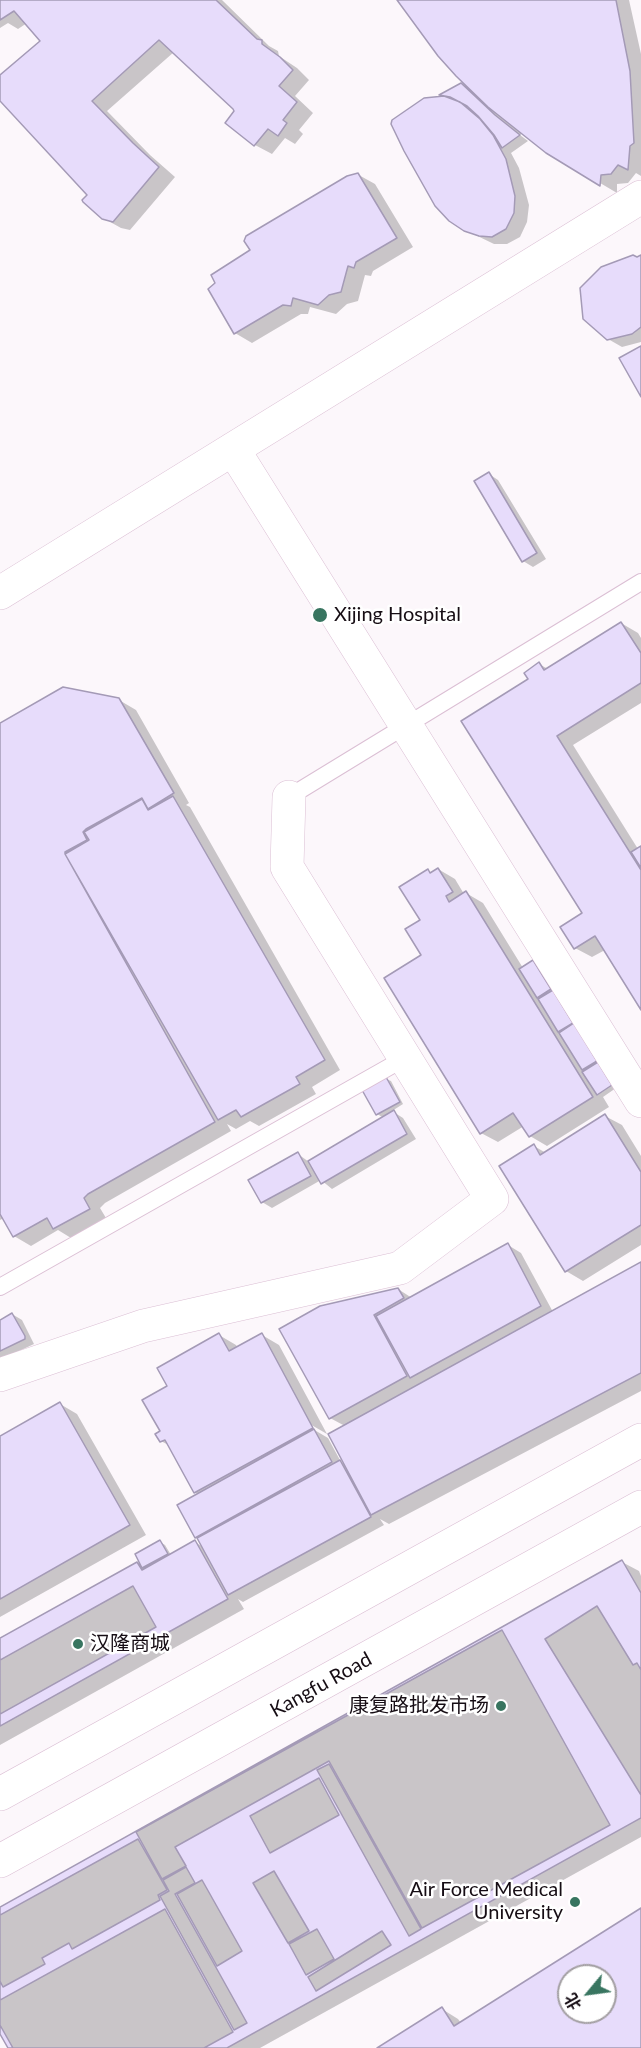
<!DOCTYPE html>
<meta charset="utf-8">
<style>
body{margin:0}
#map{position:relative;width:641px;height:2048px;overflow:hidden;background:#fcf7fb;font-family:Lato,"Noto Sans SC",sans-serif}
canvas{display:block}
.north{position:absolute;left:557px;top:1964px;width:60px;height:60px;box-sizing:border-box;background:#fff;border:2px solid #a29ea1;border-radius:50%;rotate:241deg;font-size:16px;font-weight:700;line-height:24px;text-align:center;color:#160d14}
.north::after{content:'';display:block;margin:auto;width:21px;height:27px;background:#387560;clip-path:polygon(50% 0,100% 100%,50% 72%,0 100%)}
</style>
<div id="map">
<canvas width="641" height="2048"></canvas>
<div class="north">北</div>
</div>
<script>
const g = document.querySelector('canvas').getContext('2d');
g.lineJoin = 'round';
function fillPath(path, color) { g.fillStyle = color; g.fill(path, 'evenodd'); }
const shape = rows => new Path2D(rows.map(r => 'M' + r).join(''));
function stroke(path, color, width, dash) { g.strokeStyle = color; g.lineWidth = width; g.lineCap = dash ? 'butt' : 'round'; g.setLineDash(dash || []); g.stroke(path); }
function write(font, color, halo, rows, align = 'center') {
  g.font = font + ' Lato,"Noto Sans SC",sans-serif'; g.lineWidth = 5; g.setLineDash([]); g.textBaseline = 'middle'; g.strokeStyle = halo; g.fillStyle = color; for (const [text, x, y, turn = 0] of rows) {
    g.save(); g.translate(x, y); g.rotate((+turn || 0) * Math.PI / 180); g.textAlign = isNaN(turn) ? turn : align; if (halo) g.strokeText(text, 0, 0); g.fillText(text, 0, 0); g.restore();
  }
}
fillPath(shape([
 [0,0,222,0,269,46,278,51,279,56,297,68,309,80,295,96,313,113,299,130,303,134,295,144,285,138,272,154,255,145,236,111,174,52,107,111,150,155,175,177,130,230,121,228,103,218,89,195,0,99,0,78,42,41,27,23,18,29,8,23,0,28],
 [399,0,629,0,641,54,641,176,636,173,628,183,617,184,617,193,546,151,522,133,520,135,528,141,511,153,519,168,529,205,527,222,520,237,507,244,494,244,465,230,447,97,442,95,461,84,475,92],
 [453,101,462,102,477,112,476,114],
 [357,174,375,184,413,247,373,271,371,276,365,275,358,301,347,304,336,314,310,307,308,314,301,314,252,343,235,333,252,251],
 [641,257,641,342,622,347,608,339,637,259],
 [489,474,498,480,546,559,533,567,523,561],
 [621,623,638,633,641,638,641,703,573,745,638,849,641,848,641,1008,605,950,592,957,575,948,584,914,530,680,539,664,548,669],
 [119,700,136,710,189,803,186,805,190,807,340,1070,312,1087,316,1094,259,1126,250,1121,236,1129,227,1124,231,1131,105,1203,100,1208,106,1218,71,1238,58,1230,31,1246,14,1236,4,1218,0,1220,0,725],
 [80,844,81,846,63,856,63,851],
 [438,869,455,879,464,894,466,893,483,903,523,968,533,962,537,965,616,1088,603,1097,609,1107,547,1146,530,1136,524,1126,498,1142,481,1133,423,955,422,920,428,871,432,873],
 [386,1079,391,1081,403,1104,392,1111,403,1118,416,1139,332,1189,321,1180,272,1208,262,1202,298,1154,309,1162,384,1118,377,1114],
 [605,1116,622,1125,641,1156,641,1245,583,1281,566,1271,534,1146,546,1153],
 [508,1245,521,1253,553,1312,641,1263,641,1391,389,1524,380,1519,384,1525,243,1602,238,1599,244,1609,0,1745,0,1640,137,1563,144,1567,137,1555,160,1542,165,1545,171,1555,195,1542,203,1547,197,1537,199,1495,195,1492,170,1446,161,1441,162,1432,169,1387,219,1335,236,1345,238,1348,262,1335,279,1345,327,1434,308,1423,306,1425,328,1438,341,1462,346,1465,345,1426,330,1418,281,1330,398,1289,412,1298],
 [12,1314,22,1320,34,1344,0,1360,0,1322],
 [60,1404,77,1414,146,1535,0,1617,0,1438],
 [622,1562,639,1571,641,1576,641,1837,260,2048,9,2048,0,2031,0,1908],
 [641,1910,641,2048,379,2048,442,2009,458,2019,461,2023],
 [569,1976,605,1976,605,2012,569,2012]
]), '#0003');
const building = shape([
 [0,0,216,0,257,39,262,40,262,44,280,57,293,70,279,86,297,102,283,120,287,123,278,136,268,129,254,146,225,123,234,111,233,109,159,40,92,101,133,143,159,167,113,222,102,219,83,202,82,200,87,195,0,101,0,75,40,41,14,11,0,20,0,0],
 [397,0,616,0,630,71,634,143,630,146,628,170,618,165,611,174,601,175,600,186,546,153,488,107,456,76,438,56,397,0],
 [461,83,495,115,520,135,502,148,494,135,478,116,467,106,450,97,439,95,461,83],
 [444,96,460,102,480,119,493,135,506,159,515,196,514,213,506,229,492,237,479,236,464,231,449,221,435,206,404,151,391,124,392,120,424,98,444,96],
 [358,173,397,238,356,262,354,268,348,266,341,292,329,295,318,305,293,298,291,306,283,305,234,334,208,289,215,283,211,275,250,250,244,241,246,236,347,176,358,173],
 [633,255,637,257,641,255,641,327,632,334,607,340,583,319,580,288,601,267,633,255],
 [641,346,641,397,619,358,641,346],
 [489,472,537,553,522,562,474,481,489,472],
 [621,622,641,653,641,683,557,736,641,870,641,1010,595,936,574,949,560,927,582,913,461,721,528,679,524,673,539,662,544,670,621,622],
 [63,687,119,698,174,793,148,809,142,798,86,829,83,832,87,840,65,852,65,854,215,1122,88,1194,84,1198,90,1209,53,1229,47,1218,13,1237,0,1214,0,723,63,687],
 [173,796,325,1060,296,1077,300,1084,241,1117,236,1110,218,1120,65,854,89,840,84,832,142,799,148,810,173,796],
 [641,846,641,868,631,852,641,846],
 [438,868,453,892,446,896,449,902,466,891,593,1097,529,1137,513,1113,480,1134,384,978,421,955,405,929,420,920,399,887,428,869,430,873,438,868],
 [533,960,551,989,537,998,519,969,533,960],
 [553,990,573,1023,558,1032,538,999,553,990],
 [574,1023,597,1061,582,1070,559,1033,574,1023],
 [598,1062,612,1085,597,1095,582,1072,598,1062],
 [386,1077,400,1102,376,1115,362,1090,386,1077],
 [394,1110,407,1134,321,1184,308,1161,394,1110],
 [605,1114,641,1172,641,1225,565,1272,499,1166,534,1144,540,1155,605,1114],
 [298,1152,311,1176,261,1203,248,1180,298,1152],
 [508,1243,541,1306,410,1378,376,1316,508,1243],
 [641,1262,641,1373,371,1515,328,1434,641,1262],
 [398,1288,404,1298,374,1315,407,1376,329,1419,279,1329,320,1306,398,1288],
 [12,1313,25,1336,25,1339,0,1351,0,1320,12,1313],
 [219,1333,229,1351,262,1333,313,1428,194,1493,165,1440,160,1442,155,1434,160,1431,142,1400,167,1386,157,1368,219,1333],
 [60,1402,130,1525,0,1599,0,1436,60,1402],
 [314,1429,332,1462,195,1538,177,1505,314,1429],
 [340,1460,371,1517,228,1595,197,1538,340,1460],
 [160,1540,168,1554,142,1568,135,1554,160,1540],
 [195,1540,228,1599,0,1726,0,1638,137,1562,142,1570,195,1540],
 [622,1560,641,1593,641,1818,227,2048,8,2048,0,2034,0,1907,622,1560],
 [133,1586,156,1627,0,1714,0,1660,133,1586],
 [597,1606,633,1665,637,1663,641,1670,641,1795,545,1639,597,1606],
 [502,1630,610,1825,422,1928,329,1761,175,1847,186,1866,162,1879,136,1832,502,1630],
 [329,1764,421,1929,409,1936,317,1770,329,1764],
 [319,1778,339,1815,270,1853,250,1816,319,1778],
 [138,1839,167,1890,158,1895,160,1900,72,1949,69,1943,42,1958,45,1964,3,1987,0,1981,0,1915,138,1839],
 [186,1867,195,1883,175,1894,247,2023,234,2030,160,1896,169,1891,163,1880,186,1867],
 [274,1871,309,1931,288,1943,253,1883,274,1871],
 [202,1880,242,1951,217,1966,177,1894,202,1880],
 [641,1908,641,2048,377,2048,442,2007,454,2026,641,1908],
 [569,1976,605,1976,605,2012,569,2012,569,1976],
 [165,1909,233,2032,204,2048,13,2048,0,2025,0,2000,165,1909],
 [317,1929,334,1959,306,1975,289,1944,317,1929],
 [382,1931,391,1945,316,1991,308,1977,382,1931]
]);
fillPath(building, '#e7dcfb');
stroke(building, '#a49ab6', 1.5);
const lane = shape([
 [289,797,641,582],
 [0,1287,405,1058]
]);
const street = shape([
 [233,449,641,1101],
 [0,593,641,197],
 [0,1375,143,1326,400,1268,492,1199,287,867,289,797]
]);
const secondary = shape([
 [0,1794,641,1440],
 [0,1861,641,1507]
]);
stroke(lane, '#dbbfd4', 18);
stroke(street, '#dbbfd4', 34);
stroke(secondary, '#dbbfd4', 34);
stroke(lane, '#fff', 16);
stroke(street, '#fff', 33);
stroke(secondary, '#fff', 33);
for (const [x, y, r, color] of [
 [320,615,8,"#387560"],
 [78,1644,6,"#387560"],
 [501,1706,6,"#387560"],
 [575,1902,6,"#387560"]
]) { const dot = new Path2D(); dot.arc(x, y, r, 0, 2 * Math.PI); g.fillStyle = color; g.fill(dot); stroke(dot, '#fff', 2); }
write('20px', '#160d14', '#fff', [
 ["Xijing Hospital",334,615],
 ["汉隆商城",90,1644],
 ["康复路批发市场",489,1706,"right"],
 ["Air Force Medical",563,1890,"right"],
 ["University",563,1913,"right"]
], 'left');
write('20px', '#160d14', '#fff', [
 ["Kangfu Road",321,1685,-29]
]);
</script>
